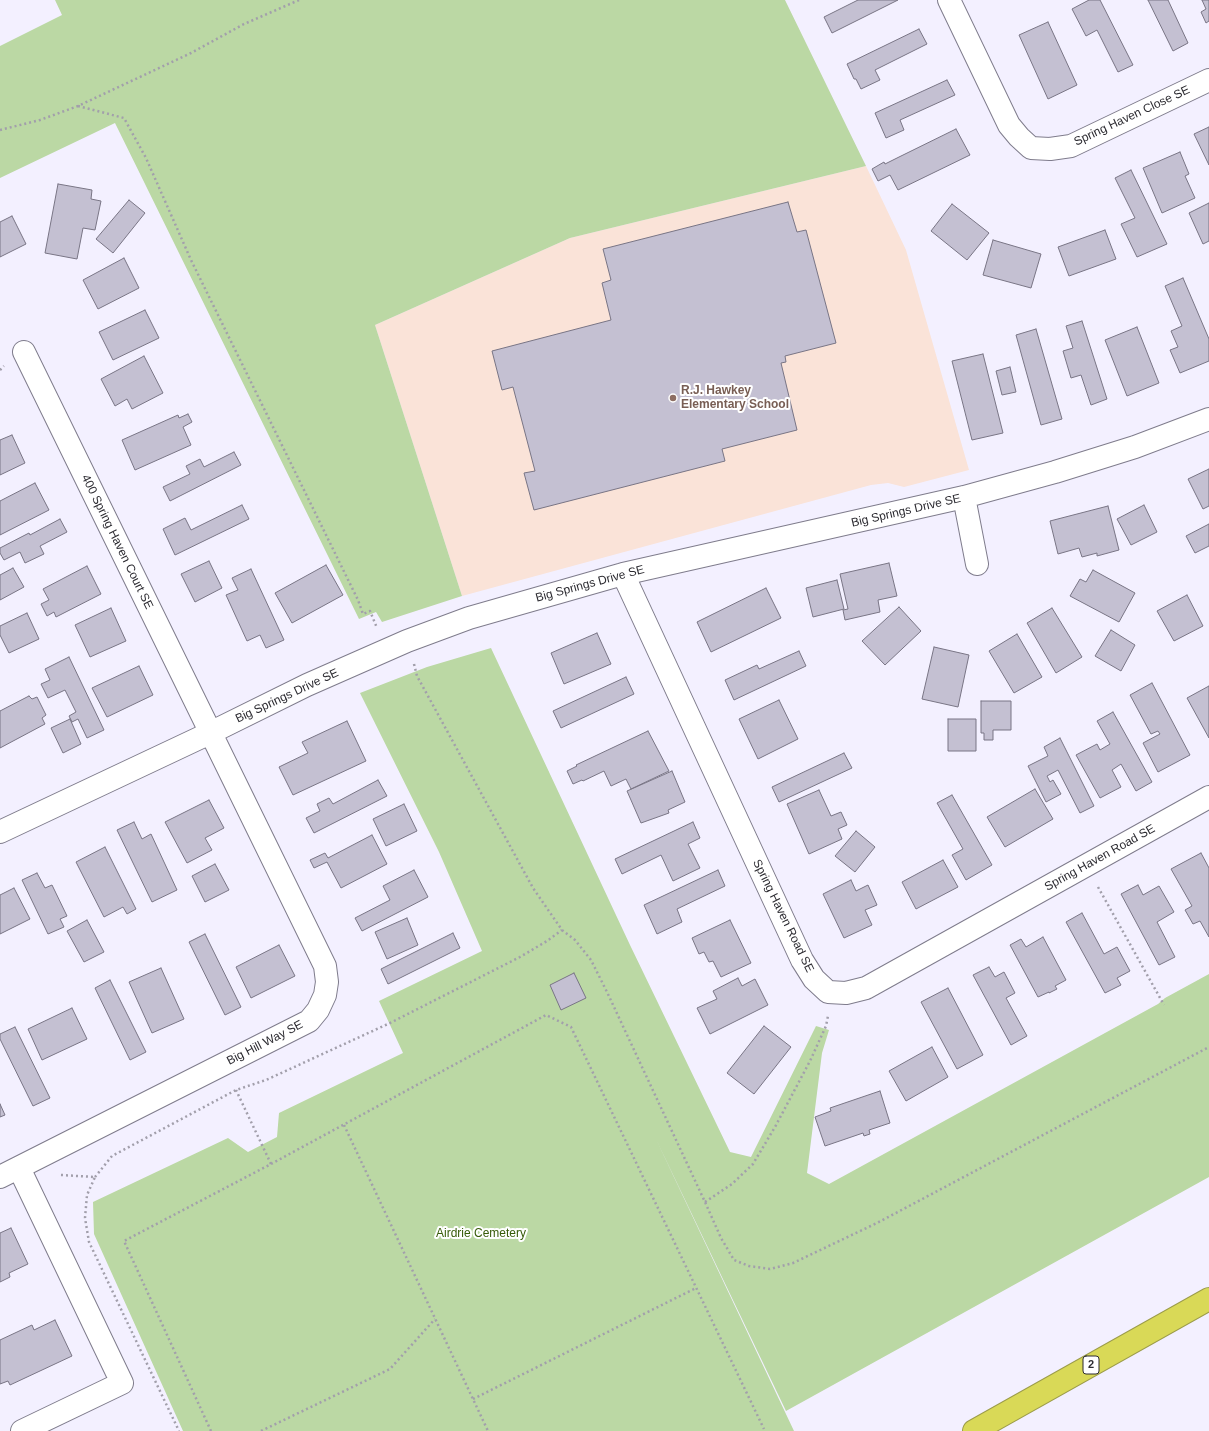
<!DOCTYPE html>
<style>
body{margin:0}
canvas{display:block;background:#f3f0ff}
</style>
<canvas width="1209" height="1431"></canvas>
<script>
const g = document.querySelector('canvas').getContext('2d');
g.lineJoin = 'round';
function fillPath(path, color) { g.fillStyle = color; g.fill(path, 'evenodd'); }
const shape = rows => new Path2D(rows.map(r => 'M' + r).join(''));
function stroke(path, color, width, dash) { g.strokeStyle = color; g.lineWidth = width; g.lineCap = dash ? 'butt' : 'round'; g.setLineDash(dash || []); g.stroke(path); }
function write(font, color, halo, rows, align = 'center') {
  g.font = font + ' Arial,sans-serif'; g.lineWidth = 4; g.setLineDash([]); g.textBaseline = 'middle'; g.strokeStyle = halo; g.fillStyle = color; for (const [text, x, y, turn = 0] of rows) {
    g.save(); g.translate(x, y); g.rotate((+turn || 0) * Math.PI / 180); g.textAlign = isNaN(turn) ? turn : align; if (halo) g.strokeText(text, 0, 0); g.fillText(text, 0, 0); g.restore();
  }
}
fillPath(shape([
 [866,166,906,250,969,470,904,487,888,483,871,485,462,596,375,325,570,238]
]), '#fae3d8');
fillPath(shape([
 [55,0,785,0,866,166,570,238,375,325,462,596,382,622,376,612,359,619,115,123,0,178,0,46,62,15],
 [491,648,630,945,730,1152,751,1157,816,1026,829,1030,822,1053,807,1173,829,1184,1158,1004,1165,998,1209,974,1209,1177,786,1411,655,1137,794,1431,183,1431,94,1234,93,1202,228,1138,248,1152,277,1137,279,1113,403,1053,379,1001,482,951,439,852,360,693,427,667]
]), '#bbd8a4');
const building = shape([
 [858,0,898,0,832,33,824,17,858,0],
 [1089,0,1100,0,1133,65,1118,72,1097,30,1086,36,1072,9,1089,0],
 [1148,0,1168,0,1188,43,1173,51,1148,0],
 [1202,0,1209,0,1209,21,1206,23,1201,12,1206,9,1202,0],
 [1048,22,1077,85,1048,99,1019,35,1048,22],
 [919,29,927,44,875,70,880,80,861,89,856,79,854,79,847,64,919,29],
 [947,80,955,95,900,120,904,130,886,138,875,113,947,80],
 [1209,127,1209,165,1194,134,1209,127],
 [956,129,970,155,898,190,890,175,878,181,872,169,884,162,885,164,899,157,956,129],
 [1180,152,1189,174,1185,176,1195,198,1162,213,1143,168,1180,152],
 [1131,170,1167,244,1137,257,1121,224,1135,218,1115,178,1131,170],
 [58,184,92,190,91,199,101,201,95,230,83,228,77,259,45,253,58,184],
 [129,200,145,213,113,253,96,239,129,200],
 [788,202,797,232,806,230,836,343,785,356,786,362,781,363,797,430,722,449,725,461,534,510,524,473,535,471,513,387,502,390,492,351,611,320,602,283,611,280,603,249,788,202],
 [1209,203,1209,241,1203,244,1189,213,1209,203],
 [952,204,989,233,967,260,931,231,952,204],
 [12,216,26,244,0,257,0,222,12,216],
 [1105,230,1116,259,1069,276,1058,247,1105,230],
 [993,240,1041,254,1031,288,983,275,993,240],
 [124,258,139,288,98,309,83,280,124,258],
 [1183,278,1209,339,1209,361,1180,373,1170,350,1178,347,1171,331,1182,326,1165,286,1183,278],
 [145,310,159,338,113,360,99,332,145,310],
 [1082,321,1107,399,1091,405,1081,375,1071,378,1063,351,1073,348,1066,326,1082,321],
 [1137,327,1159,383,1127,396,1105,340,1137,327],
 [1036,329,1062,419,1041,425,1016,335,1036,329],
 [983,354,1003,433,972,440,952,361,983,354],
 [144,356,163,393,132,409,127,399,115,406,101,379,144,356],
 [1010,367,1016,392,1002,395,996,371,1010,367],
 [188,414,192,422,183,427,191,445,135,470,122,440,178,415,179,418,188,414],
 [12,435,25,463,0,475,0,440,12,435],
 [234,452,241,465,170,501,163,487,190,474,186,466,200,459,204,467,234,452],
 [1209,469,1209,506,1203,509,1188,479,1209,469],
 [35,483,49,510,0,535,0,501,35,483],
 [242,505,249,519,175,555,163,529,185,518,191,530,242,505],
 [1144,505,1157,532,1131,545,1117,519,1144,505],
 [1108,506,1119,550,1097,556,1097,553,1082,557,1079,548,1058,554,1050,521,1108,506],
 [60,519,67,532,40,546,44,554,25,563,20,552,4,560,0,553,0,548,29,533,30,535,60,519],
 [1209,524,1209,546,1195,553,1186,536,1209,524],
 [209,561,222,588,195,602,181,574,209,561],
 [889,563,897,596,878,600,880,612,845,620,843,610,848,609,840,574,889,563],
 [326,565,343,595,292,623,275,593,326,565],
 [87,566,101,594,56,617,54,612,47,616,41,604,49,600,43,589,87,566],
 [13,568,24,587,0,600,0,575,13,568],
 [251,569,284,640,266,648,260,635,247,641,226,595,238,590,232,578,251,569],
 [1093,570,1135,593,1119,622,1070,596,1080,579,1086,582,1093,570],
 [837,580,844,609,813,617,806,588,837,580],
 [766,588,781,618,711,652,697,622,766,588],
 [1187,595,1203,626,1174,641,1157,611,1187,595],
 [899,607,921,631,885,665,862,641,899,607],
 [111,608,126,641,90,657,75,625,111,608],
 [1052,608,1082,657,1056,673,1027,623,1052,608],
 [27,613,39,639,9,653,0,635,0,626,27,613],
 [1111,630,1135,645,1121,671,1095,656,1111,630],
 [597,633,611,664,564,684,551,653,597,633],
 [1017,634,1042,677,1014,693,989,651,1017,634],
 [934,647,969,655,958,707,922,699,934,647],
 [799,651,806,666,734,700,725,680,757,665,759,669,799,651],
 [69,657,104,730,87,738,78,719,72,722,69,716,76,712,65,690,48,698,41,684,50,680,45,669,69,657],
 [139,666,153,695,107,717,92,688,139,666],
 [626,677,634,694,561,728,553,711,626,677],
 [1152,683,1190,755,1158,772,1143,743,1160,734,1158,731,1151,734,1130,695,1152,683],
 [1209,686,1209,738,1187,698,1209,686],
 [29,696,32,699,37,697,46,715,42,718,45,724,0,748,0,711,29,696],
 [779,700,798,739,758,759,739,719,779,700],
 [981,701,1011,701,1011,730,993,730,993,740,984,740,984,733,981,733,981,701],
 [1113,712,1152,782,1136,791,1121,764,1112,770,1121,787,1100,798,1076,755,1097,744,1100,750,1110,744,1097,721,1113,712],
 [70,719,81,744,63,753,51,728,70,719],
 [948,719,976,719,976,751,948,751,948,719],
 [347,721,366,761,293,795,279,767,308,753,302,742,347,721],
 [648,731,669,771,631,789,626,779,611,786,604,771,583,781,582,780,573,784,567,771,577,766,576,765,648,731],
 [1060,738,1094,806,1080,813,1058,770,1047,776,1050,782,1053,780,1061,794,1046,802,1028,766,1048,756,1044,747,1060,738],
 [844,753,852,768,779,802,772,787,844,753],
 [672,771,685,802,668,810,669,813,641,823,627,791,672,771],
 [378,780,387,796,314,833,306,818,320,811,317,804,329,798,333,804,378,780],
 [1035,789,1053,819,1005,847,987,817,1035,789],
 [819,790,831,816,841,812,847,825,838,829,842,839,809,854,787,804,819,790],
 [952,795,992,865,966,880,952,855,963,849,937,803,952,795],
 [209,800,224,828,205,838,212,850,187,863,165,822,209,800],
 [404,804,417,831,386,846,373,819,404,804],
 [134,822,142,839,151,834,177,890,152,902,117,830,134,822],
 [693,822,700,838,688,844,700,868,673,881,661,855,622,874,615,859,693,822],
 [856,831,875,847,855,872,835,856,856,831],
 [372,835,387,864,341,888,327,862,314,868,310,860,325,853,328,858,372,835],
 [105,847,136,909,127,914,123,907,104,917,76,862,105,847],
 [1201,853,1209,868,1209,937,1200,921,1193,924,1185,910,1192,906,1171,869,1201,853],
 [943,860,958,887,916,909,902,882,943,860],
 [215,864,229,890,205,902,192,876,215,864],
 [414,870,428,897,362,931,355,918,390,900,383,886,414,870],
 [718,870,725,886,677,909,682,922,657,934,644,905,718,870],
 [37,873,45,888,52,885,67,916,60,919,64,927,48,934,22,880,37,873],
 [851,880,856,891,868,885,877,905,865,910,872,925,844,938,823,894,851,880],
 [1138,885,1143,895,1159,886,1174,912,1157,922,1175,957,1159,965,1121,894,1138,885],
 [14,888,30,919,0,934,0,895,14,888],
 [1082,913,1104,954,1117,947,1130,971,1117,978,1121,985,1105,993,1066,922,1082,913],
 [407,918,418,945,387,959,375,932,407,918],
 [87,920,104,952,84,962,67,931,87,920],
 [730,920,751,963,721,977,713,961,709,962,704,952,699,954,692,938,730,920],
 [453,933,460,948,388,984,381,969,453,933],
 [205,934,241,1007,225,1015,189,942,205,934],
 [1043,937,1066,980,1055,986,1057,989,1049,993,1049,992,1038,997,1010,945,1021,939,1026,947,1043,937],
 [279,945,295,976,251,998,236,967,279,945],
 [989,967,995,977,1004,972,1015,993,1006,998,1027,1036,1011,1045,973,975,989,967],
 [161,968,184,1019,152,1033,129,982,161,968],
 [574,973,586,998,561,1010,550,985,574,973],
 [738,978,742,986,755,979,768,1005,710,1034,697,1008,717,999,713,991,738,978],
 [110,980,146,1052,130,1060,95,988,110,980],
 [948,988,983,1055,957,1069,921,1002,948,988],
 [72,1008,87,1039,42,1060,28,1029,72,1008],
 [764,1026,791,1047,754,1094,727,1073,764,1026],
 [15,1027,50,1098,33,1106,0,1039,0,1034,15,1027],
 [932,1047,948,1077,906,1101,889,1071,932,1047],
 [880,1091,890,1123,869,1130,870,1134,864,1136,863,1133,825,1146,815,1117,831,1111,830,1108,880,1091],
 [0,1104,5,1115,0,1117,0,1104],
 [11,1228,28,1264,9,1273,10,1277,0,1282,0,1233,11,1228],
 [55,1320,72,1356,10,1385,8,1381,0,1384,0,1340,32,1325,34,1330,55,1320]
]);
fillPath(building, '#c4c0d2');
stroke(building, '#797585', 1);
const minor = shape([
 [949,0,1009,125,1019,137,1031,148,1050,149,1071,146,1209,80],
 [964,497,977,564],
 [623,574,802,960,814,979,828,992,846,993,866,988,1209,797],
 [0,832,210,733,307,685,407,641,469,618,623,574,964,497,1055,472,1135,447,1209,419],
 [19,1168,122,1383,22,1431],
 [0,1177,309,1021,318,1010,325,995,327,982,325,966,24,352]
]);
const highway = shape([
 [974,1431,1209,1299]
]);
stroke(minor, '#7f7c8c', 24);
stroke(highway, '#9c9c4a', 24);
stroke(shape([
 [78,106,124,118,146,158,191,260,358,600,363,614,370,611,377,628],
 [0,130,40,120,78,106,191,53,244,24,299,0],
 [0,370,4,366],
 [414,664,417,676,533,888,562,930,575,940,591,960,607,992,705,1202,721,1238,734,1260,749,1266,770,1269,793,1263,877,1223,1209,1047],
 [1098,887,1164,1005],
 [344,1125,488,1431],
 [271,1164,546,1015,571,1027,764,1429],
 [61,1175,95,1177,87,1195,85,1218,89,1242,179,1431],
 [95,1177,112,1156,236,1090,266,1080,390,1023,520,957,547,941,562,930],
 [705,1202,732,1184,753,1164,775,1127,810,1061,826,1026,828,1016],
 [473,1399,696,1288],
 [211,1431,124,1241,271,1164,236,1090],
 [261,1431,390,1369,435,1319]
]), '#a29fab', 2.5, [2, 3]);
stroke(minor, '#fff', 22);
stroke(highway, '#d9d957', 22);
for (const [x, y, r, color] of [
 [673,398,4,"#8d6e63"]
]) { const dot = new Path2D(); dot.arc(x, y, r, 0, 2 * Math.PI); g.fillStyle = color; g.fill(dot); stroke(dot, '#fff', 1.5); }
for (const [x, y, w] of [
 [1091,1365,16]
]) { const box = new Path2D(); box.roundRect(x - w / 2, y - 9, w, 18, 3); g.fillStyle = '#fff'; g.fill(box); stroke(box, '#2c2b31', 1); }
write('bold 11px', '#2c2b31', null, [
 ["2",1091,1365]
]);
write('12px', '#2c2b31', '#fff', [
 ["Spring Haven Close SE",1132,116,-25],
 ["Big Springs Drive SE",906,511,-13],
 ["400 Spring Haven Court SE",117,542,64],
 ["Big Springs Drive SE",590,584,-15],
 ["Big Springs Drive SE",287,696,-25],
 ["Spring Haven Road SE",1100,858,-29],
 ["Spring Haven Road SE",783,916,64],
 ["Big Hill Way SE",265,1043,-27]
]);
write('bold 12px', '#785e54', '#fff', [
 ["R.J. Hawkey",681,391],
 ["Elementary School",681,405]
], 'left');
write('12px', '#375b09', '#fff', [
 ["Airdrie Cemetery",481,1234]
]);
</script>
